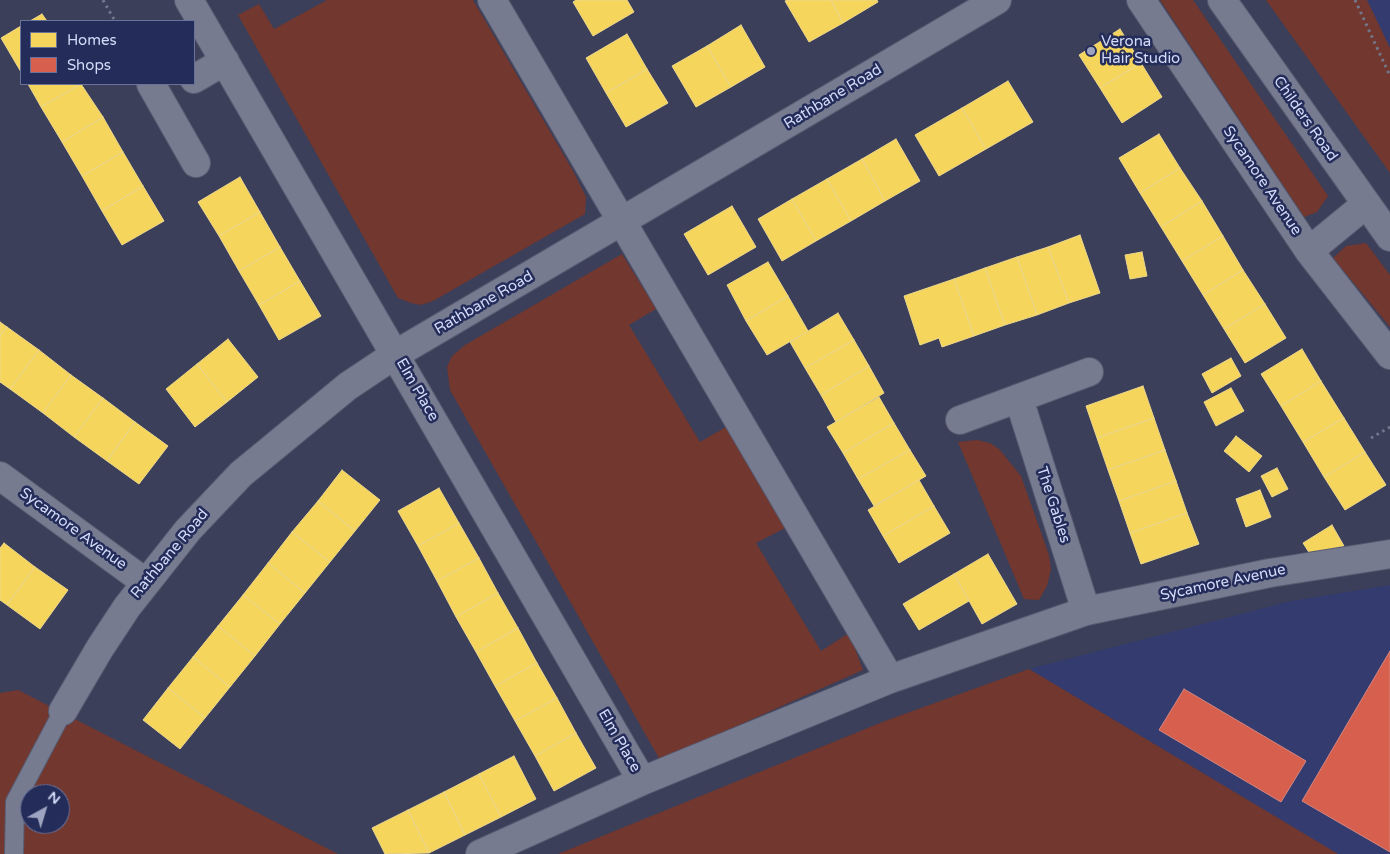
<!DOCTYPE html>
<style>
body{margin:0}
#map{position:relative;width:1390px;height:854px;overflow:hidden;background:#3b3f59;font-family:"Varela Round",sans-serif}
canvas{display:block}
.legend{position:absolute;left:20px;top:20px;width:175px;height:65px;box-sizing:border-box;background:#242c5a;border:1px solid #6a7299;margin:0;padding:6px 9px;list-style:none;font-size:15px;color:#d3dbf8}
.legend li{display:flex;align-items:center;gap:10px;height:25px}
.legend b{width:25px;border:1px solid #6a7299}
.north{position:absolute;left:20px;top:784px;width:50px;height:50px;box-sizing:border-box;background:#242c5a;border:1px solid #6a7299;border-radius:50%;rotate:39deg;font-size:14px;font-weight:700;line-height:20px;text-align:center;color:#d3dbf8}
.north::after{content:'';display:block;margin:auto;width:18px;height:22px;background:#9ea4c0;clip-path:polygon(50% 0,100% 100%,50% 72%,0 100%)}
</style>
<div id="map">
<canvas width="1390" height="854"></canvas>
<ul class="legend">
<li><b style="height:14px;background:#f6d55c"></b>Homes</li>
<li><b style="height:14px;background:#d6604d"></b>Shops</li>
</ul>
<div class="north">N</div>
</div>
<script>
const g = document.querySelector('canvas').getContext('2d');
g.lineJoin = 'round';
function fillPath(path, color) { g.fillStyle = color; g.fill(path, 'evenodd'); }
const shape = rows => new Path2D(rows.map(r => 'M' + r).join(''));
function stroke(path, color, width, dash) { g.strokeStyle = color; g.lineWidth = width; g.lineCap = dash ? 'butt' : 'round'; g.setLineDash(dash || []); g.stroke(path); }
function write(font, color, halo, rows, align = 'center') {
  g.font = font + ' "Varela Round",sans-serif'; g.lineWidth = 5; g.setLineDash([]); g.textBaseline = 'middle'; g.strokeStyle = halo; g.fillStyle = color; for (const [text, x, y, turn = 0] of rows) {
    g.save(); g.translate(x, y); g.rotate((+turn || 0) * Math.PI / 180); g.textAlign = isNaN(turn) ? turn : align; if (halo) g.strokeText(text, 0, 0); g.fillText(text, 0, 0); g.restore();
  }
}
fillPath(shape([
 [1367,0,1390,0,1390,48],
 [1390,585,1390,854,1338,854,1029,669,1291,601]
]), '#343c6f');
fillPath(shape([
 [327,0,473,0,572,169,586,197,585,214,433,301,421,305,411,303,398,298,238,15,259,4,274,29],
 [1160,0,1193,0,1328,196,1317,212,1304,217],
 [1266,0,1367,0,1390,48,1390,173],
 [1366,243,1390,275,1390,327,1333,258,1346,246],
 [622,254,656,309,629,325,700,442,726,427,785,528,756,543,821,651,849,633,863,670,660,760,450,390,447,367,452,356,465,345],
 [977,440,990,443,999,449,1021,476,1049,555,1051,569,1047,586,1039,600,1024,599,958,442],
 [1029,669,1338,854,558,854,885,721],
 [18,690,338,854,0,854,0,693],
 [30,794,60,794,60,824,30,824]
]), '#72372e');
const homes = shape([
 [576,0,627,0,634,12,593,36,573,2,576,0],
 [787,0,831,0,843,23,809,42,785,1,787,0],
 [831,0,877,0,878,2,843,23,831,0],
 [42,14,47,21,30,21,42,14],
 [741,25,765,67,731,87,707,46,741,25],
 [21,26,21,72,1,38,21,26],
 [1120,29,1141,63,1100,88,1079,55,1120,29],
 [627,34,647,69,606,93,586,58,627,34],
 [707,46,731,87,696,107,672,66,707,46],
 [1141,63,1162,97,1122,123,1100,88,1141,63],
 [647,69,668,103,626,127,606,93,647,69],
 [1008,81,1033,122,986,149,962,108,1008,81],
 [28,84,81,84,41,107,28,84],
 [81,84,103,117,62,142,41,107,81,84],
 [962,108,986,149,939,176,915,135,962,108],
 [103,117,123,152,82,176,62,142,103,117],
 [1159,134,1180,168,1140,193,1119,158,1159,134],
 [896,139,920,181,885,201,862,159,896,139],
 [123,152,143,186,102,211,82,176,123,152],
 [862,159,885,201,851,221,827,179,862,159],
 [1180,168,1202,201,1161,227,1140,193,1180,168],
 [240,177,260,212,219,236,198,202,240,177],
 [827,179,851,221,816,241,792,199,827,179],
 [143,186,164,221,122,245,102,211,143,186],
 [792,199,816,241,782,261,758,219,792,199],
 [1202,201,1223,236,1182,261,1161,227,1202,201],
 [732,206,756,247,708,275,684,234,732,206],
 [260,212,280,247,239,271,219,236,260,212],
 [1080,235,1100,293,1069,303,1048,247,1080,235],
 [1223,236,1243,270,1203,295,1182,261,1223,236],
 [280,247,300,281,259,305,239,271,280,247],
 [1048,247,1069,303,1037,315,1017,257,1048,247],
 [1142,252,1147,276,1130,279,1125,255,1142,252],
 [1017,257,1037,315,1005,325,985,268,1017,257],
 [768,262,788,296,746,321,727,285,768,262],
 [985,268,1005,325,974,336,954,279,985,268],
 [1243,270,1265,304,1224,329,1203,295,1243,270],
 [954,279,974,336,942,347,939,338,920,345,904,296,954,279],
 [300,281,321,316,279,340,259,305,300,281],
 [788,296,808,331,767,355,746,321,788,296],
 [1265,304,1286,338,1245,363,1224,329,1265,304],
 [838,313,854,340,805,368,790,342,838,313],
 [0,322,7,327,0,336,0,322],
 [7,327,39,350,10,389,0,382,0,336,7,327],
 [228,339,258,377,227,402,197,364,228,339],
 [854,340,869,366,821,395,805,368,854,340],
 [1302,349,1321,381,1281,406,1261,374,1302,349],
 [39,350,71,375,43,413,10,389,39,350],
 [1231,358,1241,376,1212,393,1202,374,1231,358],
 [197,364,227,402,195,427,166,389,197,364],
 [869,366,884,393,836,422,821,395,869,366],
 [71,375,103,398,74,437,43,413,71,375],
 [1321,381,1344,418,1303,442,1281,406,1321,381],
 [1143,386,1154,418,1097,438,1086,406,1143,386],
 [1231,388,1244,411,1216,426,1204,402,1231,388],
 [879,397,894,423,843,453,827,427,879,397],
 [103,398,135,422,107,461,74,437,103,398],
 [1154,418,1165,450,1108,470,1097,438,1154,418],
 [1344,418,1365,452,1324,477,1303,442,1344,418],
 [135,422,168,446,139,484,107,461,135,422],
 [894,423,910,450,858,479,843,453,894,423],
 [1236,436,1262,456,1249,472,1224,451,1236,436],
 [910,450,926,476,874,506,858,479,910,450],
 [1165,450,1176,481,1119,501,1108,470,1165,450],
 [1365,452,1386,485,1345,510,1324,477,1365,452],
 [1277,468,1288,489,1272,497,1261,476,1277,468],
 [342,470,380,500,355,531,318,501,342,470],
 [919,480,934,506,883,536,868,510,919,480],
 [1176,481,1187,513,1130,533,1119,501,1176,481],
 [439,488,459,523,418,546,398,511,439,488],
 [1260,490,1271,517,1246,527,1236,499,1260,490],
 [318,501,355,531,330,562,292,532,318,501],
 [934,506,950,533,899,563,883,536,934,506],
 [1187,513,1199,544,1141,564,1130,533,1187,513],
 [459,523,479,558,437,581,418,546,459,523],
 [1332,525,1344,546,1310,554,1303,543,1332,525],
 [292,532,330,562,305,593,268,563,292,532],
 [4,543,35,567,7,605,0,600,0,548,4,543],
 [988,554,1017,604,982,624,954,574,988,554],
 [479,558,498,593,456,617,437,581,479,558],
 [268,563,305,593,280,624,243,595,268,563],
 [35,567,68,590,40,629,7,605,35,567],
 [954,574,969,601,919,630,903,604,954,574],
 [498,593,518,628,476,652,456,617,498,593],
 [243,595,280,624,255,656,218,626,243,595],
 [218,626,255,656,230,687,193,657,218,626],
 [518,628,537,663,495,686,476,652,518,628],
 [193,657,230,687,205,718,168,688,193,657],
 [537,663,557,698,515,721,495,686,537,663],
 [168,688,205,718,180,749,143,720,168,688],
 [557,698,576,733,535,756,515,721,557,698],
 [576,733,596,768,554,791,535,756,576,733],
 [514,756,536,799,501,817,479,774,514,756],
 [479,774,501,817,465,835,444,792,479,774],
 [444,792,465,835,429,853,408,810,444,792],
 [408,810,429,853,385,854,372,828,408,810]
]);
fillPath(homes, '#f6d55c');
stroke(homes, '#ecd78b', 1);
const shops = shape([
 [1390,651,1390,852,1302,801,1390,651],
 [1184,689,1306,761,1281,802,1159,730,1184,689]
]);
fillPath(shops, '#d6604d');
stroke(shops, '#d58580', 1);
const lane = shape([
 [14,854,15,802,63,711]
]);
const street = shape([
 [189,0,642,781],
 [492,0,890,679],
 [1141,0,1309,251,1390,355],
 [194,79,225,61],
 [151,84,196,163],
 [1309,251,1365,205],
 [1019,399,1086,611],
 [960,420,1089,372],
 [0,476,145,582],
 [63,711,100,648,127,607,188,530,241,474,348,386,396,354,997,0],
 [480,854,642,781,890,679,1086,611,1270,573,1390,554]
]);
const secondary = shape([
 [1222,0,1390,237]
]);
stroke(lane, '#575b71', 20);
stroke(street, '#575b71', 30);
stroke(secondary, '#575b71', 30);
stroke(shape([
 [103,0,115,21],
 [1355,0,1390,76],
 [1371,438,1390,427]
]), '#73778b', 3, [2.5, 4]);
stroke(lane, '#767b90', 18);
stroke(street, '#767b90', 28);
stroke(secondary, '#767b90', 28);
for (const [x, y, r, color] of [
 [1091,51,5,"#9ea4c0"]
]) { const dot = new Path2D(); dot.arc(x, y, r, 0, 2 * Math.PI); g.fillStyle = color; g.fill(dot); stroke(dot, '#242c5a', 2); }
write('15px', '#d3dbf8', '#242c5a', [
 ["Verona",1101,42],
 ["Hair Studio",1101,59]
], 'left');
write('15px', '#d3dbf8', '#242c5a', [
 ["Rathbane Road",833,97,-31],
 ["Childers Road",1305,119,55],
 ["Sycamore Avenue",1262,181,56],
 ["Rathbane Road",484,303,-30],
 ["Elm Place",417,390,60],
 ["The Gables",1053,505,72],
 ["Sycamore Avenue",73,529,36],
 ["Rathbane Road",170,554,-50],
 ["Sycamore Avenue",1223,583,-12],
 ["Elm Place",619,741,60]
]);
</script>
